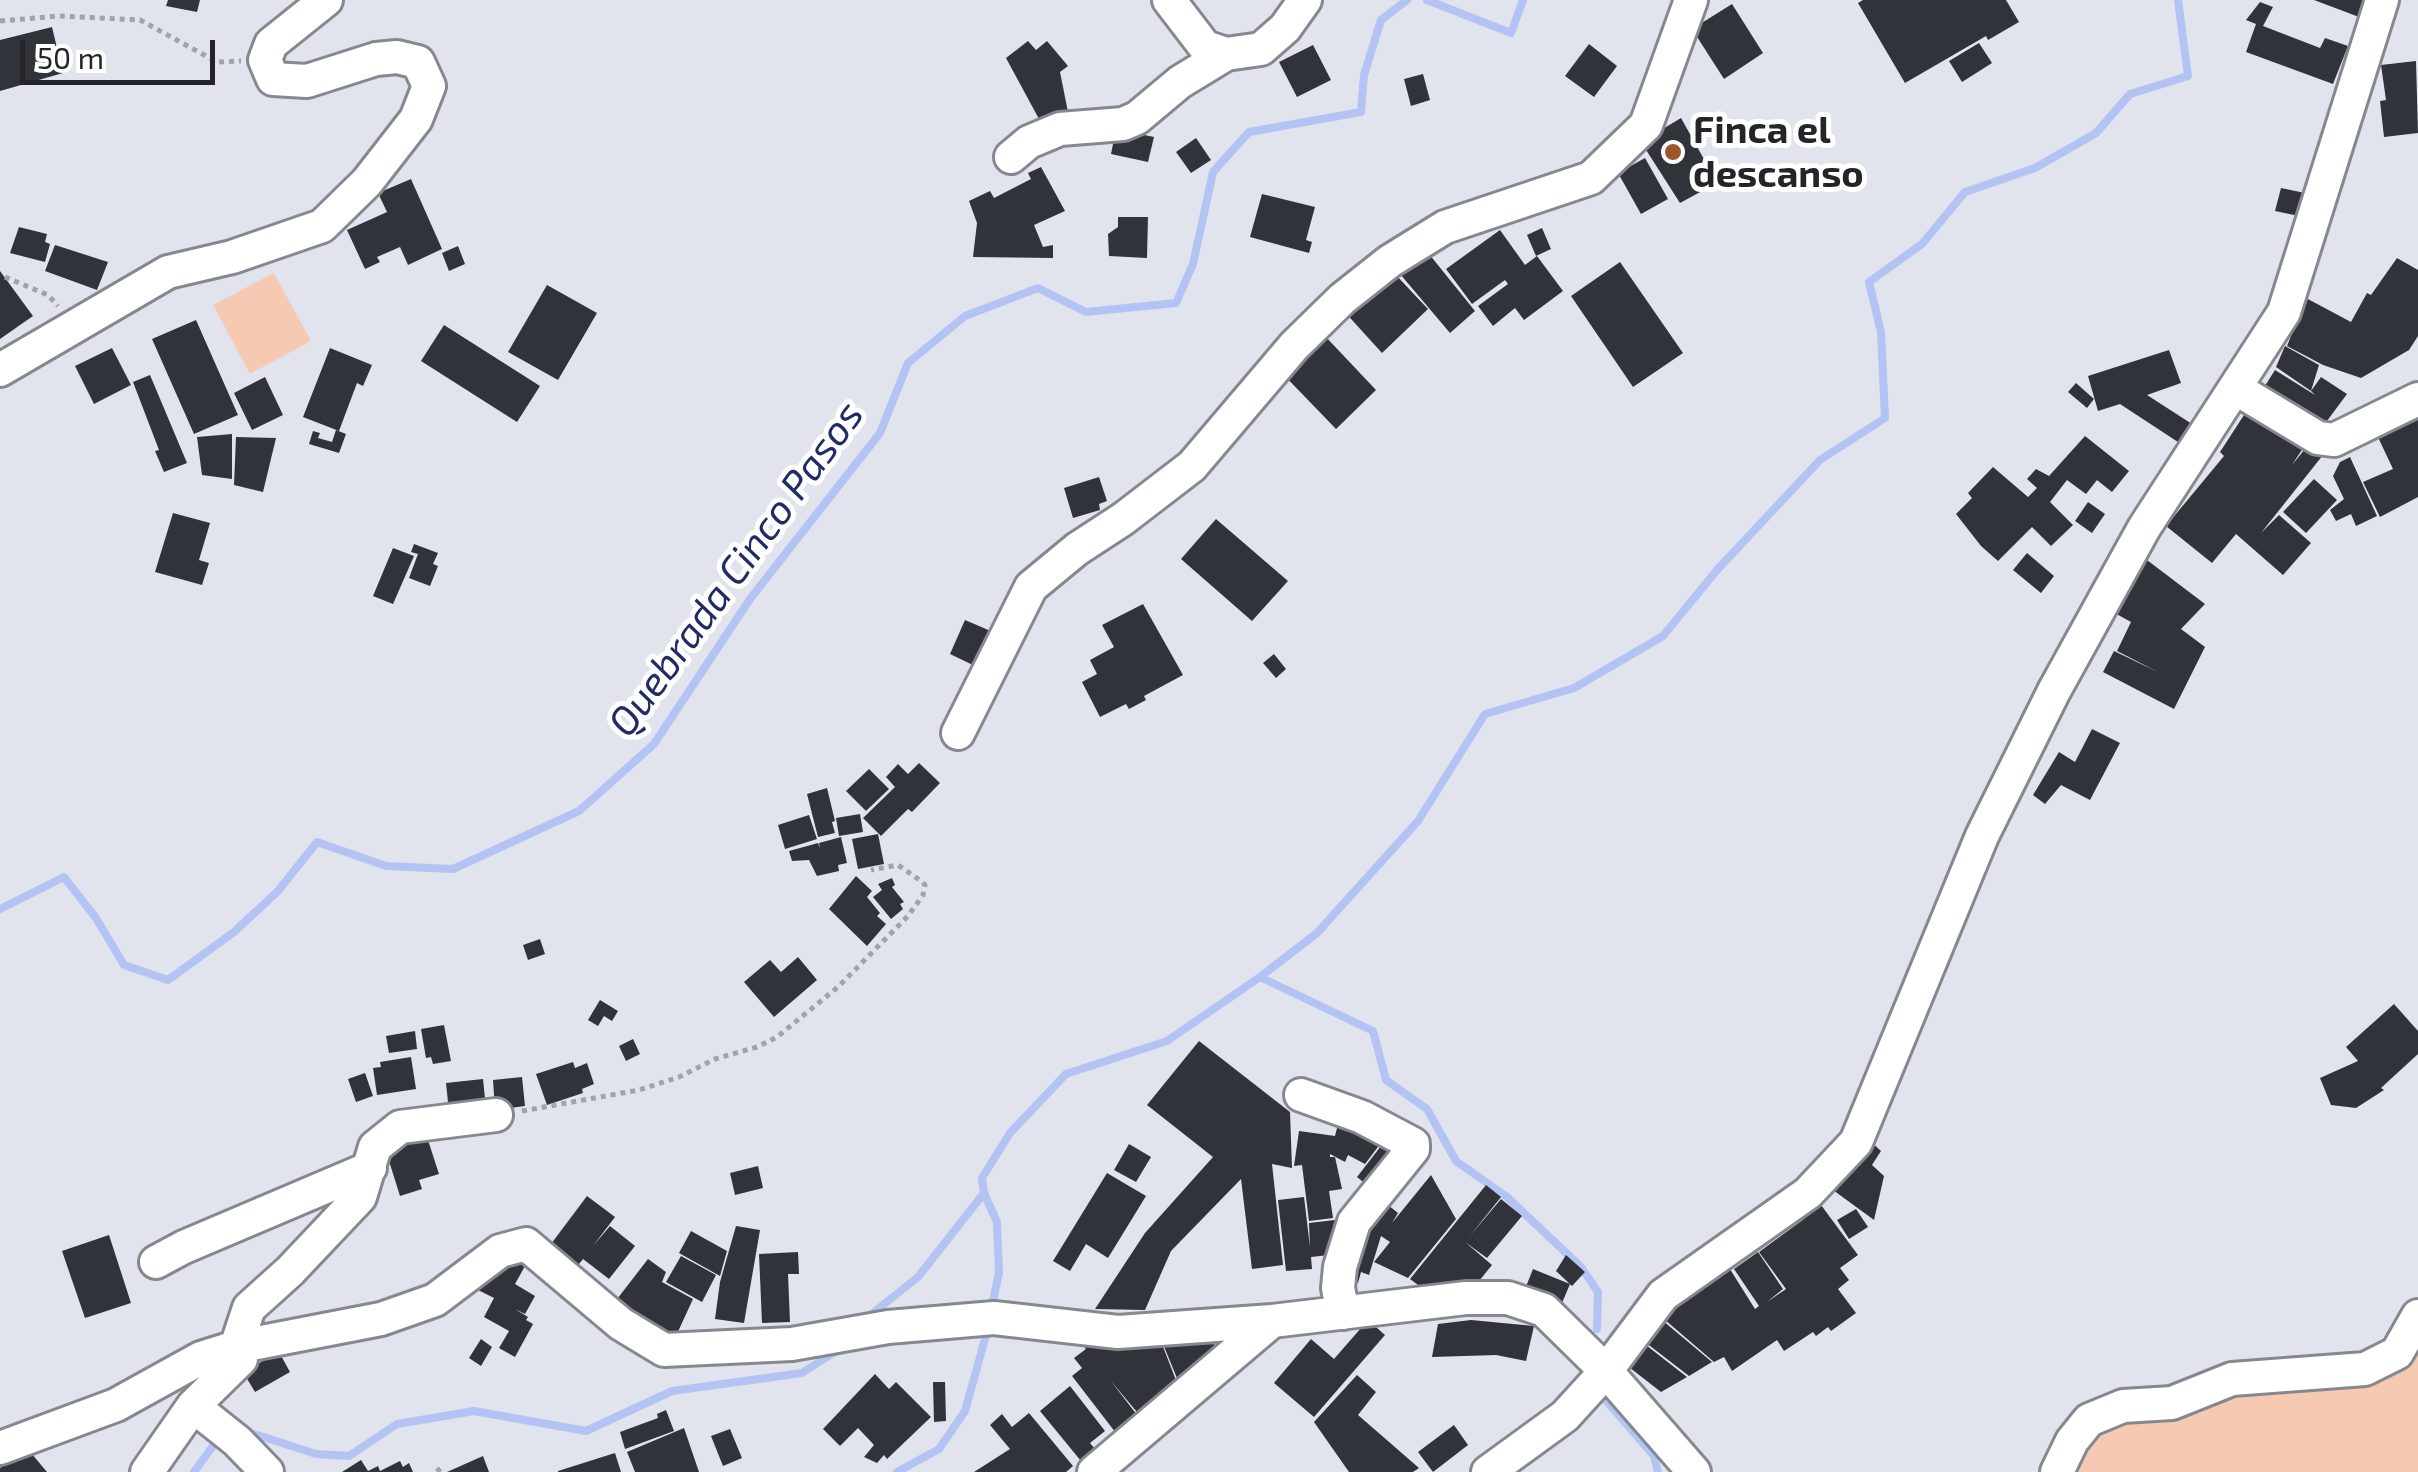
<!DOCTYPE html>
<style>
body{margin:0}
#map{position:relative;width:2418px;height:1472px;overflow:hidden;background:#e1e4ec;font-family:"Exo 2",sans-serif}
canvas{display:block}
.scale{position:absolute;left:20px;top:40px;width:195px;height:45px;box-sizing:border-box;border:5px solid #242528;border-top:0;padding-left:12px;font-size:30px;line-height:35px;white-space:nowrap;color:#242528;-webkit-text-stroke:8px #fff;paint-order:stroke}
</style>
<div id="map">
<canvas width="2418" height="1472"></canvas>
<div class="scale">50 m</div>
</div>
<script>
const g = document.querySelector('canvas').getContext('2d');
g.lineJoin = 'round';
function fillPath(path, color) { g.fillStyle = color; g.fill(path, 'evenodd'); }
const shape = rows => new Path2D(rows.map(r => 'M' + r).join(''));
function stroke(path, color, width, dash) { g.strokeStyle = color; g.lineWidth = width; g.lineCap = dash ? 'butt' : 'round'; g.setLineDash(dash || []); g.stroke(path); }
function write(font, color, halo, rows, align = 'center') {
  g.font = font + ' "Exo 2",sans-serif'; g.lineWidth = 10; g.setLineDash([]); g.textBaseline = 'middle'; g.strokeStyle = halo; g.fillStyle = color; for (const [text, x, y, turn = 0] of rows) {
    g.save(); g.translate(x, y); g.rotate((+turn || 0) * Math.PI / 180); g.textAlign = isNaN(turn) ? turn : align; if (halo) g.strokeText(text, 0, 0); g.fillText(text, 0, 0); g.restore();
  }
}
fillPath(shape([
 [274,273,311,341,250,374,213,305],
 [2418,1316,2418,1472,2057,1472,2089,1420,2365,1369]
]), '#f6cab2');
stroke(shape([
 [1427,0,1511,33,1523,0],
 [0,909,64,877,96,918,124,965,168,980,234,932,278,891,317,842,386,866,453,869,579,811,654,744,750,599,880,433,908,363,965,316,1038,288,1086,312,1176,303,1193,264,1213,172,1249,132,1361,112,1364,75,1381,20,1407,0],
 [1260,977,1373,1031,1386,1080,1427,1109,1456,1161,1507,1197,1581,1267,1598,1292,1597,1329],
 [991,1310,999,1273,997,1222,984,1193,982,1178,1010,1133,1066,1074,1167,1041,1260,977,1317,933,1418,821,1485,714,1574,688,1663,636,1717,570,1820,460,1885,418,1881,332,1869,282,1922,244,1965,192,2035,168,2096,133,2130,94,2188,76,2178,0],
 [863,1321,918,1277,984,1193],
 [1602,1396,1654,1456,1658,1472],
 [245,1431,316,1454,349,1456,397,1424,474,1411,586,1431,672,1391,802,1373,841,1348],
 [194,1472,218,1439],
 [897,1472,939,1449,965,1411,988,1328]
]), '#b2c3f4', 8);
fillPath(shape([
 [168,0,200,0,197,12,166,6],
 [1863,0,2006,0,2019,22,1988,40,1986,36,1905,83,1858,3],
 [2314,0,2365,0,2359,17],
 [2260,2,2273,7,2263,26,2320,48,2325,38,2348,46,2333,84,2246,52,2256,24,2246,20],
 [1732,4,1763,53,1724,79,1692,29],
 [52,27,63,73,0,91,0,40],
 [1028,41,1036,50,1047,41,1068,66,1060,72,1069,117,1039,119,1006,58],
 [1979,43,1992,63,1962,82,1949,61],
 [1589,44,1617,66,1594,97,1565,76],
 [1313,45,1331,80,1297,97,1279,62],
 [2416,61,2418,133,2384,137,2380,101,2386,100,2381,65],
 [1423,74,1430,100,1411,106,1404,79],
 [1681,118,1705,161,1701,163,1705,169,1696,181,1702,191,1680,203,1641,142],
 [1116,129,1154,137,1148,162,1111,154],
 [1196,138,1211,160,1191,173,1176,152],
 [1645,158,1668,199,1641,214,1618,173],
 [1041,167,1065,211,1034,225,1043,247,1053,245,1053,258,973,257,977,223,969,201,990,191,994,198,1031,179,1028,173],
 [411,179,442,249,408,265,400,247,377,257,380,262,365,269,347,230,387,212,378,193],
 [2281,188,2305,193,2299,216,2275,211],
 [1262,194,1315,207,1306,240,1312,242,1309,253,1250,237],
 [1118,217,1148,217,1147,258,1109,256,1108,234,1118,227],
 [19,227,47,234,45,242,50,244,45,262,10,253],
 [1542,228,1551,249,1536,256,1527,235],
 [1500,230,1525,265,1537,256,1563,291,1524,320,1515,308,1493,326,1478,306,1508,284,1505,280,1472,304,1446,269],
 [55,245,108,262,97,290,45,271],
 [458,246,465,264,449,271,442,253],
 [1429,254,1475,311,1450,333,1395,268],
 [2397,258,2418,270,2418,336,2409,350,2361,378,2323,365,2287,346,2306,298,2351,322,2367,293,2371,295],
 [1620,262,1683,353,1633,387,1571,296],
 [0,271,33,316,0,339],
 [1394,273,1428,309,1382,353,1342,309],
 [547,285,597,313,558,380,508,352],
 [196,320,238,415,194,434,152,339],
 [444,325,540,386,517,422,421,361],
 [1324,335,1376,390,1336,429,1280,371],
 [2285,346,2319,365,2311,391,2276,367],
 [112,348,131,385,94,404,75,366],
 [330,348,372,365,363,386,357,383,339,431,303,417],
 [2169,350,2181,383,2147,395,2192,424,2181,444,2120,404,2098,411,2088,376],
 [2275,370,2315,395,2311,391,2321,377,2347,394,2321,429,2263,389],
 [150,375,187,463,164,472,155,451,159,450,133,382],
 [265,377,283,415,252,430,234,393],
 [2076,383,2094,399,2087,408,2068,392],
 [2257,409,2305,445,2292,465,2309,444,2323,455,2261,533,2279,515,2311,543,2283,575,2236,534,2212,563,2166,526,2224,456,2220,452,2244,415],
 [2418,413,2418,497,2380,517,2363,482,2393,469,2376,433],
 [336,430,346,434,339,453,309,444,313,431,320,433,318,438,332,442],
 [232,434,232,479,202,475,197,437],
 [2085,436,2129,471,2112,492,2097,480,2086,494,2067,480,2050,502,2073,525,2051,546,2032,527,1998,561,1981,546,1956,514,1972,498,1968,493,1993,467,2028,497,2037,488,2027,479,2036,469,2049,476],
 [236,437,276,438,263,492,234,485],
 [2350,457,2377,516,2356,526,2351,514,2336,521,2330,510,2344,499,2333,476,2340,462],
 [1099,477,1107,501,1099,504,1100,510,1073,518,1064,488],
 [2314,479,2337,500,2306,533,2283,512],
 [2088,502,2105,514,2092,533,2075,521],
 [173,513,210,523,199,560,209,563,202,585,155,572],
 [1216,519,1288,581,1252,621,1181,559],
 [414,544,438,553,433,564,438,566,430,586,409,578,418,554,411,552],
 [393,548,414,556,393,604,373,596],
 [2027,553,2054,576,2041,593,2013,570],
 [2143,557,2205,604,2181,629,2205,647,2174,709,2103,672,2114,651,2158,672,2117,651,2131,622,2111,611],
 [1143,604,1183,675,1144,696,1146,700,1129,709,1126,704,1100,717,1082,682,1097,674,1090,660,1114,647,1102,625],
 [965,620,993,632,977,667,950,654],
 [1274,654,1286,669,1276,678,1263,663],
 [2092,729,2120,743,2090,800,2061,785,2045,804,2033,795,2059,752,2075,762],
 [919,763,940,783,912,812,908,809,881,836,863,818,895,787,886,777,898,764,908,774],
 [869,769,889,789,866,811,846,791],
 [827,788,835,821,832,822,835,833,818,837,807,794],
 [860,814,863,832,839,836,836,818],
 [809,815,817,839,785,849,778,825],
 [878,834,884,864,858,869,852,839],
 [841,837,847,863,838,865,839,871,817,876,809,860,792,861,789,851,818,843,820,848,819,843],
 [856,876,872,891,867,897,880,913,877,916,886,924,867,946,829,909],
 [892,878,895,885,892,887,904,902,900,904,903,909,891,919,873,897,882,890,878,884],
 [540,939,545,954,528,960,523,945],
 [798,957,817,980,774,1017,744,982,770,960,781,972],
 [600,1000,618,1011,612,1021,604,1016,598,1026,588,1020],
 [2394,1004,2418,1031,2418,1054,2381,1088,2384,1090,2356,1108,2331,1105,2320,1078,2358,1061,2346,1047],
 [444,1025,451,1061,433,1064,431,1057,426,1058,421,1029],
 [415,1031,417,1049,389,1053,386,1036],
 [633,1039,640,1054,626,1061,619,1046],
 [1199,1041,1290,1112,1292,1168,1272,1164,1283,1265,1252,1269,1241,1179,1171,1251,1145,1310,1095,1309,1145,1233,1213,1157,1147,1105],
 [411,1057,416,1089,377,1095,373,1068,381,1067,380,1062],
 [573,1062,575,1068,587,1063,594,1084,582,1089,583,1093,547,1105,536,1074],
 [365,1073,373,1096,356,1102,348,1079],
 [522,1077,525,1106,495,1110,493,1080],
 [483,1079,486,1108,449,1112,446,1083],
 [1341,1112,1387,1135,1365,1164,1348,1155,1345,1162,1330,1154,1330,1157,1335,1157,1342,1189,1329,1191,1333,1218,1309,1221,1302,1165,1294,1166,1299,1131,1335,1136],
 [425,1131,439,1174,419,1180,422,1189,400,1196,384,1145],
 [1388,1137,1405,1151,1373,1190,1357,1177],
 [1870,1141,1881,1151,1872,1165,1884,1176,1874,1220,1833,1190],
 [1129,1144,1151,1157,1136,1182,1114,1170],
 [758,1166,763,1188,735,1195,730,1173],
 [1107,1173,1146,1196,1108,1258,1086,1244,1070,1271,1053,1261],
 [1431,1175,1456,1219,1408,1278,1374,1262,1390,1242,1381,1236,1369,1275,1361,1272,1358,1283,1344,1284,1378,1197,1398,1213,1392,1223],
 [1486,1185,1501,1197,1469,1237,1501,1199,1522,1216,1487,1258,1465,1242,1492,1265,1475,1286,1426,1291,1410,1279],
 [587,1196,615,1217,593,1246,610,1226,635,1246,609,1279,583,1259,575,1269,548,1248],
 [1304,1197,1310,1247,1309,1223,1335,1220,1338,1254,1311,1257,1312,1269,1286,1271,1278,1200],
 [1810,1203,1815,1210,1821,1205,1858,1255,1840,1268,1849,1280,1838,1289,1856,1313,1831,1331,1828,1327,1816,1336,1813,1332,1784,1351,1777,1340,1732,1371,1724,1357,1714,1362,1664,1319,1688,1296,1728,1266,1755,1309,1759,1306,1734,1269,1758,1252,1783,1289,1767,1302,1786,1289,1759,1252,1804,1219,1799,1212],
 [1856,1209,1868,1227,1849,1239,1837,1220],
 [736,1226,760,1230,744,1323,715,1319,720,1282],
 [691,1231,727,1251,720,1276,679,1253],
 [109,1235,131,1303,85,1318,62,1251],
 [798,1252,799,1274,788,1274,790,1322,762,1323,759,1254],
 [1566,1255,1585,1272,1572,1286,1556,1271],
 [681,1256,716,1275,702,1302,666,1282],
 [503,1259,529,1259,515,1284,535,1296,525,1314,515,1309,528,1317,526,1320,533,1324,515,1357,499,1348,509,1331,484,1317,494,1298,470,1286],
 [648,1259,666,1272,662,1282,693,1299,676,1336,645,1319,643,1323,614,1303],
 [1533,1269,1570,1284,1562,1303,1525,1289],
 [1368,1320,1385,1335,1314,1417,1274,1383,1311,1339,1334,1359],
 [1471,1320,1534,1326,1526,1361,1496,1355,1432,1357,1438,1324],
 [1662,1320,1712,1362,1689,1376,1645,1342],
 [1208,1333,1222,1359,1181,1388,1163,1344],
 [481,1339,492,1347,481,1366,469,1358],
 [1079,1340,1162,1344,1179,1388,1142,1418,1110,1380,1141,1420,1119,1437,1072,1376,1082,1368,1074,1358,1086,1349],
 [1642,1342,1687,1377,1661,1392,1625,1364],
 [279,1352,290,1372,255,1392,243,1372],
 [875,1374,889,1389,896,1382,931,1417,887,1459,884,1455,877,1463,864,1457,874,1445,858,1428,840,1446,823,1429],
 [1357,1375,1376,1392,1358,1415,1419,1468,1413,1472,1349,1472,1314,1422],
 [933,1382,945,1382,946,1421,934,1422],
 [1070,1386,1105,1431,1090,1443,1095,1449,1081,1461,1040,1411],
 [666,1410,674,1431,625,1449,620,1432,658,1418,657,1414],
 [1029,1413,1073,1466,1066,1472,974,1472,1010,1449,990,1425,1002,1414,1012,1427],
 [1454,1425,1468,1445,1433,1472,1418,1452],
 [684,1428,699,1472,635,1472,627,1452],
 [730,1429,742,1458,723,1466,711,1436],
 [26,1447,47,1472,0,1472,0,1468],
 [615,1453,621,1472,558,1472,558,1471],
 [483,1456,489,1472,447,1472],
 [361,1460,368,1471,378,1466,380,1471,400,1461,403,1467,409,1463,413,1472,342,1472]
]), '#31333a');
const minor = shape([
 [1169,0,1205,47,1226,54,1261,49,1285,28,1305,0],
 [1011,157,1029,142,1060,129,1123,124,1137,118,1180,82,1226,54],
 [0,370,168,272,232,257,322,226,367,182,416,119,429,86,418,62,397,57,376,59,307,81,273,79,265,60,271,44,326,0],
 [2235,388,2318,438,2334,440,2418,399],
 [958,733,1031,587,1077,549,1123,519,1192,466,1294,346,1342,299,1390,261,1445,227,1591,178,1646,125,1691,0],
 [1301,1095,1362,1117,1413,1144,1413,1149,1354,1222,1340,1267,1338,1288,1343,1313],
 [156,1262,184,1247,370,1168],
 [193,1406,237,1441,267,1472],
 [0,1448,116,1405,201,1358,236,1347,381,1319,435,1300,500,1251,526,1244,621,1324,664,1350,792,1344,888,1327,994,1318,1118,1332,1272,1321,1466,1298,1508,1298,1544,1310,1606,1371,1694,1472],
 [147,1472,193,1406,241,1359,236,1347,249,1308,290,1271,360,1197,375,1147,400,1127,496,1115],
 [1094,1472,1272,1321],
 [1488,1472,1565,1416,1606,1371,1663,1295,1808,1193,1856,1142,1982,836,2054,691,2144,528,2284,312,2382,0],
 [2057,1472,2072,1441,2089,1420,2123,1406,2172,1403,2232,1379,2365,1369,2397,1353,2418,1316]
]);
stroke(minor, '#85888f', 38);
stroke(shape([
 [0,21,59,16,140,20,217,62,241,61],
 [5,277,48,295,58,306],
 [522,1111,639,1090,679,1077,715,1059,757,1047,777,1037,838,987,908,916,923,895,925,885,921,881,898,865,871,870],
 [437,1468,440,1472]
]), '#a0a3a9', 5, [5, 5]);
stroke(minor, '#fff', 32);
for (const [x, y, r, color] of [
 [1673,152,10,"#9c562c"]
]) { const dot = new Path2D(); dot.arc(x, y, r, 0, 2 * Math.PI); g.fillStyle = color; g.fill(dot); stroke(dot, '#fff', 4); }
write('bold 38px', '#242528', '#fff', [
 ["Finca el",1693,130],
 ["descanso",1693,174]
], 'left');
write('italic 40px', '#202c66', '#fff', [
 ["Quebrada Cinco Pasos",736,569,-54]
]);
</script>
